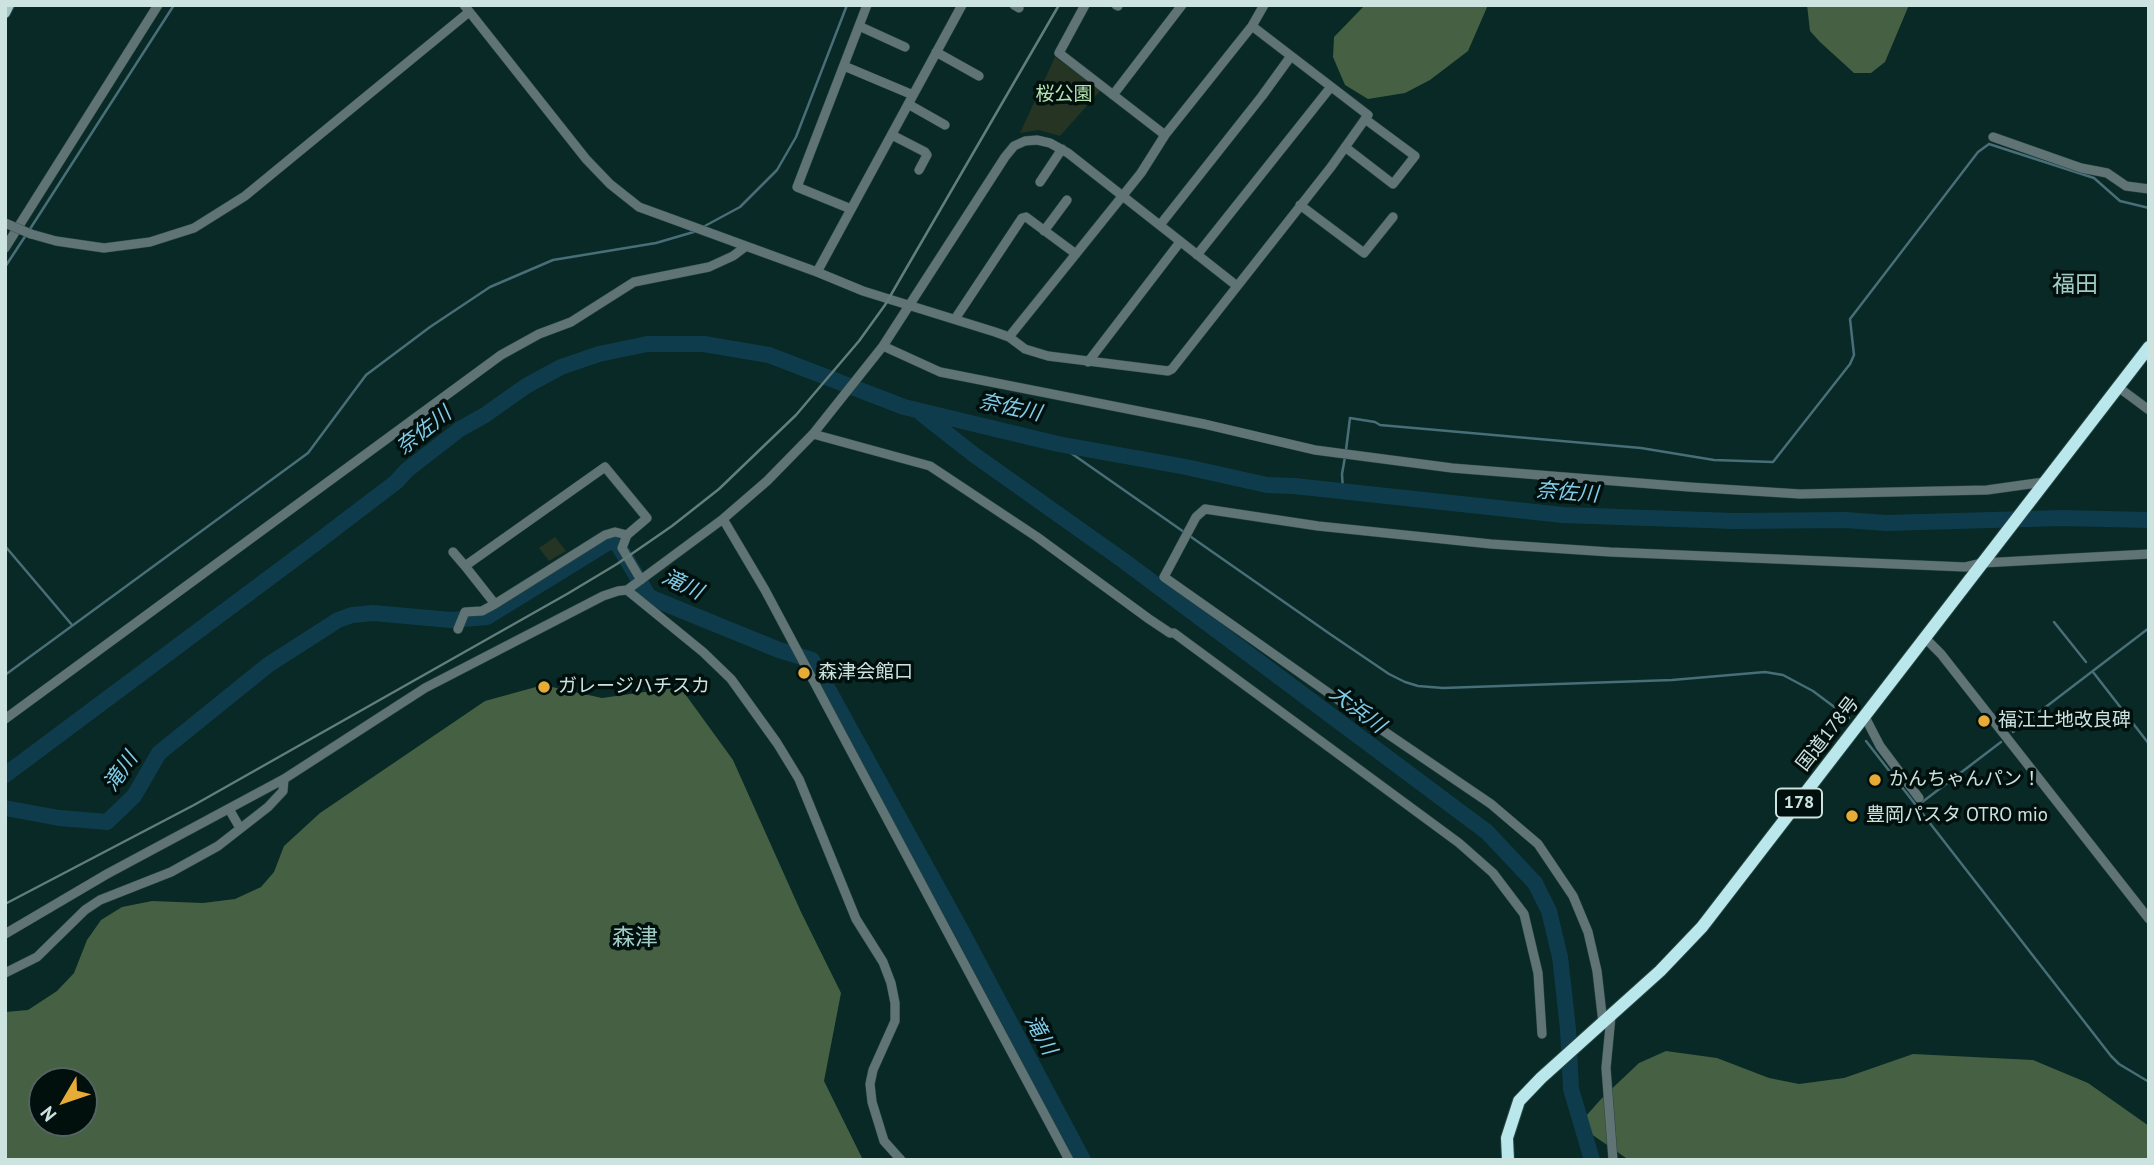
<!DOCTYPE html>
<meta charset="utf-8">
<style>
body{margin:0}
#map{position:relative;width:2154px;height:1165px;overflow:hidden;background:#082925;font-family:"PT Sans",sans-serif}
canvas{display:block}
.frame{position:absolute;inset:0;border:7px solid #cde3df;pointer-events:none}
.north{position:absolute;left:28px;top:1067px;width:70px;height:70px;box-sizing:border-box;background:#010f0d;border:2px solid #536461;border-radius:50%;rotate:231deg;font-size:19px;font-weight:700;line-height:28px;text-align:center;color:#cde3df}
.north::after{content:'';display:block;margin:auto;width:24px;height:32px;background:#e6ac36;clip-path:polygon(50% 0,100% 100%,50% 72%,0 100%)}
</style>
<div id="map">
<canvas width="2154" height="1165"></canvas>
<div class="frame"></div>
<div class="north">N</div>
</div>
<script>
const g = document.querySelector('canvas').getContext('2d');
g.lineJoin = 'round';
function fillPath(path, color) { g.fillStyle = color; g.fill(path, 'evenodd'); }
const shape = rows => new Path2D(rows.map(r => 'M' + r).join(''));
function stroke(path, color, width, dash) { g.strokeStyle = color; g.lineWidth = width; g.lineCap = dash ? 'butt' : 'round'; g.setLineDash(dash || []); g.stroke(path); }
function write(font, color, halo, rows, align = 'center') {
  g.font = font + ' "PT Sans","Noto Sans JP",sans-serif'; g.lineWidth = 7; g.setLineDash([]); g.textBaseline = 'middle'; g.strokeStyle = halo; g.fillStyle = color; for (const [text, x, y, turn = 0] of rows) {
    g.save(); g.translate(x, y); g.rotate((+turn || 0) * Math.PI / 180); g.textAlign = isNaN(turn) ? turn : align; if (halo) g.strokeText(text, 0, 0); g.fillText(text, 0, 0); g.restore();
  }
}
fillPath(shape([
 [1055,57,1101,90,1060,136,1039,130,1020,133],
 [555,537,566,551,549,561,539,548]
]), '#253423');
fillPath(shape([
 [1365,5,1488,5,1468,51,1430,80,1405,93,1368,99,1345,85,1333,57,1334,37],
 [1807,5,1909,5,1885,62,1871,73,1854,73,1820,42,1810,31],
 [543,685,602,698,680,687,733,760,801,912,841,993,824,1081,863,1160,5,1160,5,1012,28,1010,57,991,74,973,87,940,101,920,122,907,152,901,203,903,235,899,261,887,274,872,284,846,320,813,485,701],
 [42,1081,84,1081,84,1123,42,1123],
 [1666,1051,1717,1058,1769,1078,1799,1084,1844,1078,1913,1054,2033,1060,2088,1083,2149,1126,2149,1160,1629,1160,1578,1125,1602,1098,1639,1063]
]), '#466044');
stroke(shape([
 [703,227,740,207,777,170,796,137,847,5],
 [30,229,174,5],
 [5,267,26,235],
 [1058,444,1330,634,1389,674,1405,682,1418,686,1443,688,1672,680,1765,672,1783,675,1813,691,1849,718],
 [1346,450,1350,418,1375,422,1380,425,1641,448,1714,460,1773,462,1850,364,1854,355,1850,319,1978,152,1989,144,2094,178,2120,201,2149,208],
 [1343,491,1342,474,1345,457],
 [5,546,72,625],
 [2054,622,2086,662],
 [2093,672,2149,744],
 [5,675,308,453,366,375,430,327,490,287,553,260,656,243,697,231],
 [2013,732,2149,628],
 [1866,741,2111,1056,2119,1064,2149,1082],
 [1917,806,2001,742]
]), '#486e78', 2.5);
stroke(shape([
 [922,414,973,454,1124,561,1487,832,1535,883,1549,911,1560,957,1568,1029,1571,1089,1592,1160],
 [5,775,312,546,396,482,407,470,460,429,485,415,526,386,561,367,599,354,647,344,704,344,769,355,904,407,1058,444,1186,467,1267,485,1294,486,1563,515,1734,521,1845,520,1886,523,2062,518,2149,520],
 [5,808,59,818,107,822,134,796,159,753,268,665,338,620,352,615,373,613,451,620,487,617,609,542,617,543,649,597,779,650,812,660,960,928,1083,1160]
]), '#0f3c4c', 16);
const minor = shape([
 [464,5,586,159,610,184,639,207,817,272,863,291,995,332,1009,337,1025,349,1048,356,1168,371,1172,369,1331,167,1368,115,1252,26],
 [1014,5,1019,8],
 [1085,5,1059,53,1165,135],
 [1116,5,1118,6],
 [859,26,905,47],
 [936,52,979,76],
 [844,66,913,95],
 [1113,95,1182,5],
 [908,104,945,125],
 [892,135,925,152,927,155,919,170],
 [1993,137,2081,168,2107,173,2126,186,2149,189],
 [1345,147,1393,184,1415,156,1365,119],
 [1040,182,1062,149],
 [1300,205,1364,253,1393,217],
 [851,209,797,187,867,5],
 [1160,225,1262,96,1291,56],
 [1044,231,1067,200],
 [31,234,56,241,104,248,150,242,194,228,245,196,469,12],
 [5,248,158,5],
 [1197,255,1330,88],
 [817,272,962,5],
 [955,319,1022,218,1026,217,1076,254],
 [1009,337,1141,173,1165,135,1252,26,1264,5],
 [883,346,940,372,1204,424,1315,450,1452,468,1689,487,1800,494,1987,490,2044,482],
 [1088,362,1180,242],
 [2118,387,2149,410],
 [813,434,930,466,1037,537,1149,619,1170,633,1174,633,1459,843,1493,873,1524,914,1538,973,1542,1034],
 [723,519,765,590,1069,1160],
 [453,552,465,566],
 [627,590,703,652,731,679,777,743,799,779,856,919,883,962,891,983,895,1003,895,1021,873,1070,870,1084,872,1102,884,1141,901,1160],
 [495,604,465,566,605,467,647,518,627,535,622,548,641,580],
 [458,629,465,612,482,611,495,604,605,535,615,532,627,535],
 [1925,638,1941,654,2149,919],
 [1865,717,1880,746,1919,798],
 [5,719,501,355,539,334,571,322,634,282,709,267,733,256,745,247],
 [229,809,240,828],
 [5,934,107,874,284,779,425,688,603,596,618,591,627,590,723,519,767,481,813,434,883,346,1005,157,1014,146,1025,141,1037,140,1050,143,1068,153,1237,286],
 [5,973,37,957,85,910,100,900,171,872,218,846,268,807,283,791,284,779],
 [1611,1016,1606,1068,1613,1160],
 [1603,1023,1597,971,1588,932,1573,896,1538,844,1491,804,1357,713,1164,577,1196,517,1205,509,1318,526,1491,544,1610,552,1965,567,1982,563,2149,554]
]);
const major = shape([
 [5,13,9,5]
]);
const highway = shape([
 [1508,1160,1507,1138,1519,1101,1541,1078,1660,971,1702,927,2149,347]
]);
stroke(minor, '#284743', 10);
stroke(major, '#284743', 12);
stroke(highway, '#284743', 14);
stroke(minor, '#617475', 9);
stroke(major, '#a0c6ca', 10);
stroke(highway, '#b9e7ec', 12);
stroke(shape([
 [5,904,194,805,567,594,617,564,672,526,719,489,796,415,859,341,885,305,1059,5]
]), '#637e7a', 2.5);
const minorBridge = shape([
 [5,223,31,234]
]);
stroke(minorBridge, '#284743', 10, []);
stroke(minorBridge, '#617475', 9);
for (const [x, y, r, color] of [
 [804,673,7,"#e6ac36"],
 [544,687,7,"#e6ac36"],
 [1984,721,7,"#e6ac36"],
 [1875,780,7,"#e6ac36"],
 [1852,816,7,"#e6ac36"]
]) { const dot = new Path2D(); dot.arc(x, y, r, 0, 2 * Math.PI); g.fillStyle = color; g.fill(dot); stroke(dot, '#010f0d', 2.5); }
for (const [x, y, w] of [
 [1799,803,46]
]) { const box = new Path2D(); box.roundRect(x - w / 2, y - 14.5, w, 29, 5); g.fillStyle = '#010f0d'; g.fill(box); stroke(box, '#cde3df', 2); }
write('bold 18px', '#cde3df', null, [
 ["178",1799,803]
]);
write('19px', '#b6e4b1', '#010f0d', [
 ["桜公園",1064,95]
]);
write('19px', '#cde3df', '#010f0d', [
 ["森津会館口",818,673],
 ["ガレージハチスカ",558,687],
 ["福江土地改良碑",1998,721],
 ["かんちゃんパン！",1889,780],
 ["豊岡パスタ OTRO mio",1866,816]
], 'left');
write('19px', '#cde3df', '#010f0d', [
 ["国道178号",1828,734,-52]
]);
write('italic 21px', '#82ccea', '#010f0d', [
 ["奈佐川",1010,408,12],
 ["奈佐川",424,431,-38],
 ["奈佐川",1567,493,4],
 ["滝川",682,585,25],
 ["大浜川",1357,710,37],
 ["滝川",121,772,-55],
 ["滝川",1040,1035,61]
]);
write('23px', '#a0ccc5', '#010f0d', [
 ["福田",2075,285],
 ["森津",635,938]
]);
</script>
